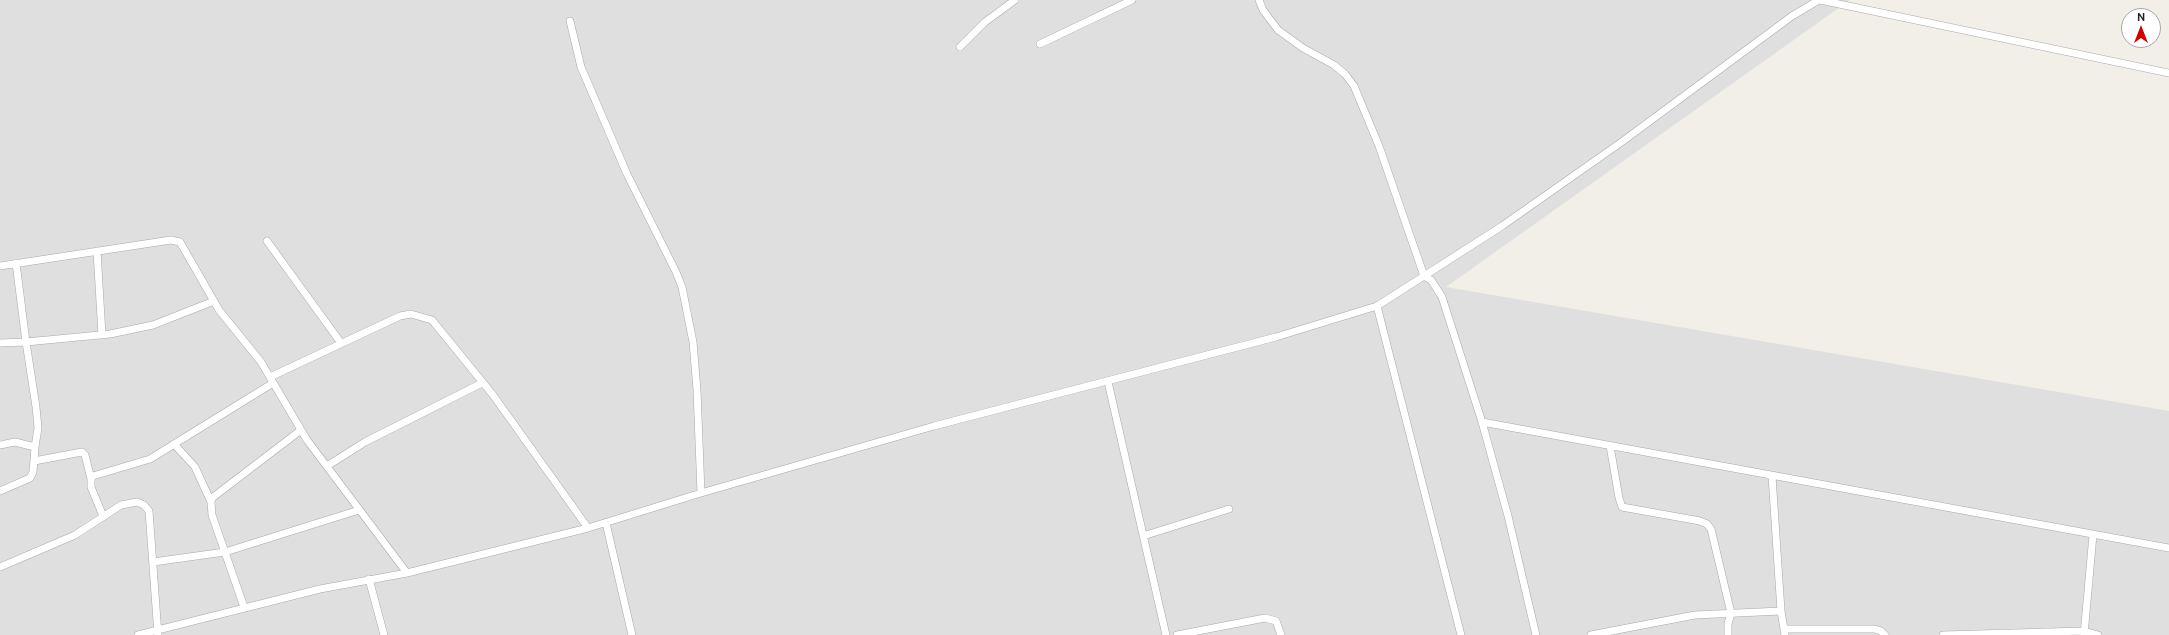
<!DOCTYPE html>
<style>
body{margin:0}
#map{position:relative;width:2169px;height:635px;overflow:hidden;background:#f2efe9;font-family:Ubuntu,sans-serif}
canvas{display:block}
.north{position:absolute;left:2121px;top:8px;width:40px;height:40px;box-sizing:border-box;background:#fff;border:1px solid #a7a7a7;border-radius:50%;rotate:0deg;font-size:11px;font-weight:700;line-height:16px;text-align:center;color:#222}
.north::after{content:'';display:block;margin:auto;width:14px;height:18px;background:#d40000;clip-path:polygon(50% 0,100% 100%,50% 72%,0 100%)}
</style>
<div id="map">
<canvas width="2169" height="635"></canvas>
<div class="north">N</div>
</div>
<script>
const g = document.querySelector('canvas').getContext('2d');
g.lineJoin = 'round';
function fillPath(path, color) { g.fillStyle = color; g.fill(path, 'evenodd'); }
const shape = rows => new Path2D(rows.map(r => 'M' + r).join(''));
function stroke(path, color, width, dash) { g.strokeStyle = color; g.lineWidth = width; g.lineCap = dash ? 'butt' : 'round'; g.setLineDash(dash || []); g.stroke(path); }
fillPath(shape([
 [0,0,1850,0,1446,287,2169,411,2169,635,0,635]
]), '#e0dfdf');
const street = shape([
 [1259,0,1263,10,1278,30,1303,48,1334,65,1345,74,1354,86,1379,146,1424,276,1377,306,1461,635],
 [1820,0,2169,73],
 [570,21,581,67,627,174,676,272,682,287,693,342,697,390,701,493],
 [1040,44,1132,0],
 [960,47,985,22,1015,0],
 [267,241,341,343],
 [97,251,102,335],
 [16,263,26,342,110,334,153,325,214,301],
 [0,266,171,240,180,242,219,310,261,362,307,440,407,573],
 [0,343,26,342,36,407,38,428,35,447],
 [270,377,400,316,411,314,432,320,493,395,588,528],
 [1108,382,1166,635],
 [1482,422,2169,548],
 [174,444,195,467,211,502],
 [0,445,15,442,35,447,33,472,30,478,0,491],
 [1610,446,1619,498,1622,507,1700,521,1707,524,1711,529,1731,613,1728,624,1728,635],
 [34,461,82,452,85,455,91,479],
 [327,466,365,442,482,383],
 [1772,476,1781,611,1785,635],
 [103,516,91,487,91,479,93,476,150,459,273,383],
 [606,523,632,635],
 [1143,536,1229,509],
 [153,562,225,552,359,510],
 [0,567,75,535,121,505,137,502,144,505,149,511,158,635],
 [369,579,384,635],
 [244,607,212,515,211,502,212,498,301,430],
 [1784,629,1875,629,1881,631,1885,635],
 [138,635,320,589,407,573,588,528,701,493,934,426,1276,337,1377,306],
 [1177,635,1265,618,1276,621,1281,635],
 [1536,635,1508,516,1482,422,1442,297,1431,280,1424,276,1502,226,1623,141,1792,16,1819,0],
 [1591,635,1695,615,1781,611],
 [1943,635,2084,631,2098,635],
 [2084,635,2093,535]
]);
stroke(street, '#a9a9a9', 8);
stroke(street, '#fff', 7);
</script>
